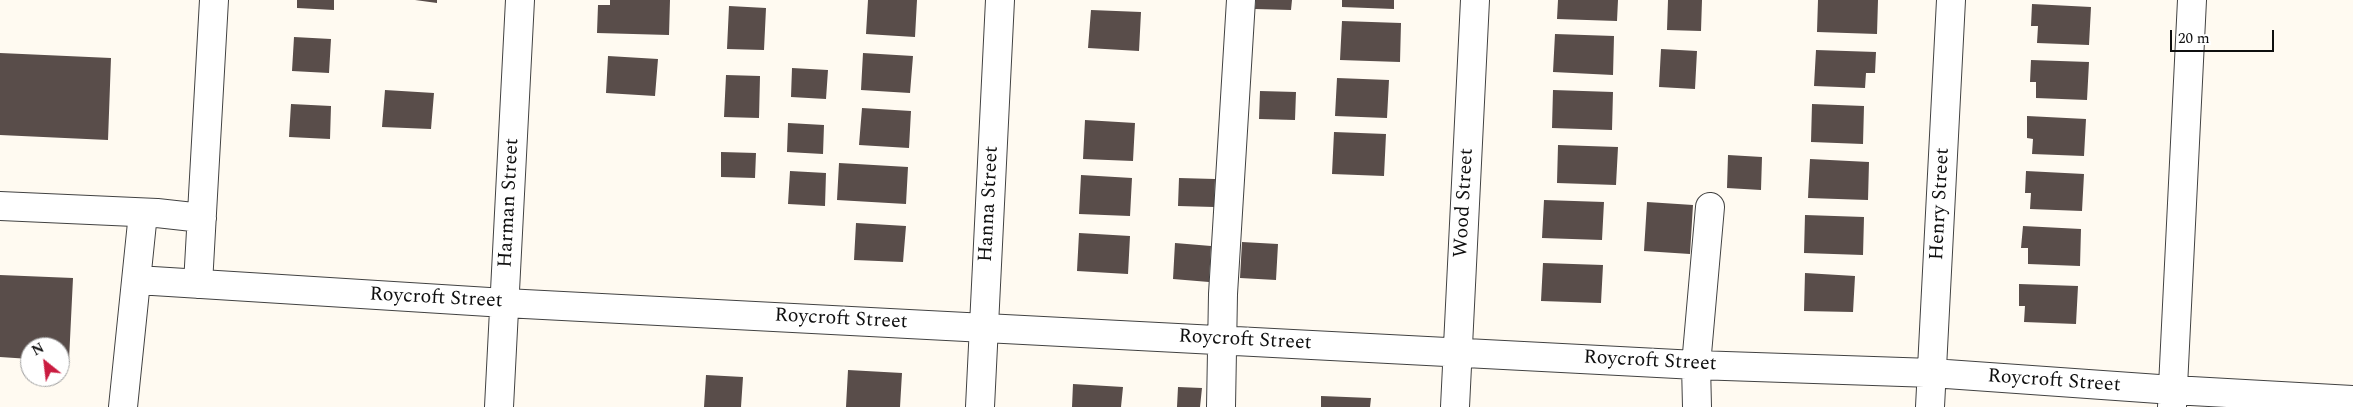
<!DOCTYPE html>
<style>
body{margin:0}
#map{position:relative;width:2353px;height:407px;overflow:hidden;background:#fffaf1;font-family:Spectral,serif}
canvas{display:block}
.north{position:absolute;left:20px;top:337px;width:50px;height:50px;box-sizing:border-box;background:#fff;border:1px solid #9f9f9f;border-radius:50%;rotate:331deg;font-size:14px;font-weight:700;line-height:20px;text-align:center;color:#0f0f0f}
.north::after{content:'';display:block;margin:auto;width:18px;height:22px;background:#ca1c40;clip-path:polygon(50% 0,100% 100%,50% 72%,0 100%)}
.scale{position:absolute;left:2170px;top:30px;width:104px;height:22px;box-sizing:border-box;border:2px solid #0f0f0f;border-top:0;padding-left:6px;font-size:15px;line-height:18px;white-space:nowrap;color:#0f0f0f;-webkit-text-stroke:4px #fff;paint-order:stroke}
</style>
<div id="map">
<canvas width="2353" height="407"></canvas>
<div class="north">N</div>
<div class="scale">20 m</div>
</div>
<script>
const g = document.querySelector('canvas').getContext('2d');
g.lineJoin = 'round';
function fillPath(path, color) { g.fillStyle = color; g.fill(path, 'evenodd'); }
const shape = rows => new Path2D(rows.map(r => 'M' + r).join(''));
function stroke(path, color, width, dash) { g.strokeStyle = color; g.lineWidth = width; g.lineCap = dash ? 'butt' : 'round'; g.setLineDash(dash || []); g.stroke(path); }
function write(font, color, halo, rows, align = 'center') {
  g.font = font + ' Spectral,serif'; g.lineWidth = 5; g.setLineDash([]); g.textBaseline = 'middle'; g.strokeStyle = halo; g.fillStyle = color; for (const [text, x, y, turn = 0] of rows) {
    g.save(); g.translate(x, y); g.rotate((+turn || 0) * Math.PI / 180); g.textAlign = isNaN(turn) ? turn : align; if (halo) g.strokeText(text, 0, 0); g.fillText(text, 0, 0); g.restore();
  }
}
fillPath(shape([
 [297,0,334,0,334,10,297,8],
 [415,0,437,0,437,3],
 [610,0,670,0,669,35,597,33,598,5,610,5],
 [868,0,917,0,915,37,866,34],
 [1256,0,1292,0,1291,10,1255,9],
 [1342,0,1394,0,1394,9,1342,7],
 [1558,0,1618,0,1617,21,1557,19],
 [1668,0,1702,0,1701,31,1667,30],
 [1818,0,1878,0,1877,34,1817,32],
 [2032,4,2091,7,2089,45,2037,43,2038,26,2031,26],
 [729,6,766,8,764,50,727,49],
 [1091,10,1141,12,1139,51,1088,48],
 [1342,21,1401,23,1400,62,1340,60],
 [1555,34,1614,36,1613,75,1553,72],
 [294,37,331,39,329,73,292,71],
 [1661,49,1697,51,1695,89,1659,87],
 [1816,50,1876,52,1875,73,1866,73,1865,88,1814,86],
 [0,53,111,58,108,140,0,135],
 [863,53,913,56,910,93,861,90],
 [608,56,658,59,655,96,606,93],
 [2031,60,2089,62,2087,100,2036,98,2036,82,2030,82],
 [792,68,828,70,826,99,791,97],
 [726,75,760,76,759,118,724,117],
 [1337,78,1389,80,1387,118,1335,116],
 [385,90,434,93,431,129,382,127],
 [1553,90,1613,92,1612,130,1552,128],
 [1260,91,1296,92,1295,120,1259,119],
 [291,104,331,106,330,139,289,137],
 [1812,104,1864,106,1863,144,1811,142],
 [862,108,911,111,909,148,859,145],
 [2027,116,2086,119,2084,156,2032,154,2033,139,2027,138],
 [1085,120,1135,123,1133,161,1083,159],
 [788,123,824,125,823,154,787,152],
 [1334,132,1386,134,1384,176,1332,174],
 [1558,145,1618,147,1616,185,1557,183],
 [721,152,756,153,755,178,721,177],
 [1728,155,1762,157,1761,190,1727,188],
 [1810,159,1869,162,1868,200,1808,198],
 [839,163,908,167,906,204,837,200],
 [790,171,826,173,825,206,788,204],
 [2026,171,2084,174,2082,211,2030,209,2031,193,2025,193],
 [1081,175,1132,178,1130,216,1079,214],
 [1179,178,1215,179,1214,207,1178,206],
 [1544,200,1604,202,1602,240,1542,238],
 [1647,202,1693,205,1690,254,1644,251],
 [1805,215,1864,217,1863,255,1804,253],
 [856,223,906,226,903,262,854,260],
 [2023,226,2081,229,2080,266,2028,264,2028,248,2021,248],
 [1079,233,1130,236,1128,274,1077,271],
 [1242,242,1278,244,1276,280,1240,278],
 [1175,243,1211,246,1209,282,1173,279],
 [1543,263,1603,265,1601,303,1541,301],
 [1805,273,1855,276,1853,312,1804,311],
 [0,275,73,278,69,360,60,360,60,347,30,347,30,359,0,357],
 [2019,284,2078,286,2076,324,2024,322,2025,306,2019,306],
 [848,370,902,373,900,407,846,407],
 [706,375,743,377,741,407,704,407],
 [1073,384,1123,387,1121,407,1072,407],
 [1178,387,1202,388,1200,407,1177,407],
 [1321,396,1371,398,1370,407,1321,407]
]), '#594d4a');
const minor = shape([
 [0,206,157,213,202,218],
 [137,280,505,303,1696,365,1932,373,2173,390,2353,400],
 [198,284,214,0],
 [123,407,143,213],
 [499,407,520,0],
 [980,407,1000,0],
 [1221,407,1223,294,1241,0],
 [1455,407,1475,0],
 [1697,407,1696,365,1710,207],
 [1930,407,1951,0],
 [2172,407,2192,0]
]);
stroke(minor, '#424242', 30);
stroke(minor, '#fff', 28);
write('20px', '#0f0f0f', '#fff', [
 ["Harman Street",510,203,-87],
 ["Wood Street",1465,203,-87],
 ["Hanna Street",990,204,-87],
 ["Henry Street",1941,204,-87],
 ["Roycroft Street",436,299,3],
 ["Roycroft Street",841,320,3],
 ["Roycroft Street",1245,341,3],
 ["Roycroft Street",1650,362,3],
 ["Roycroft Street",2054,382,4]
]);
</script>
